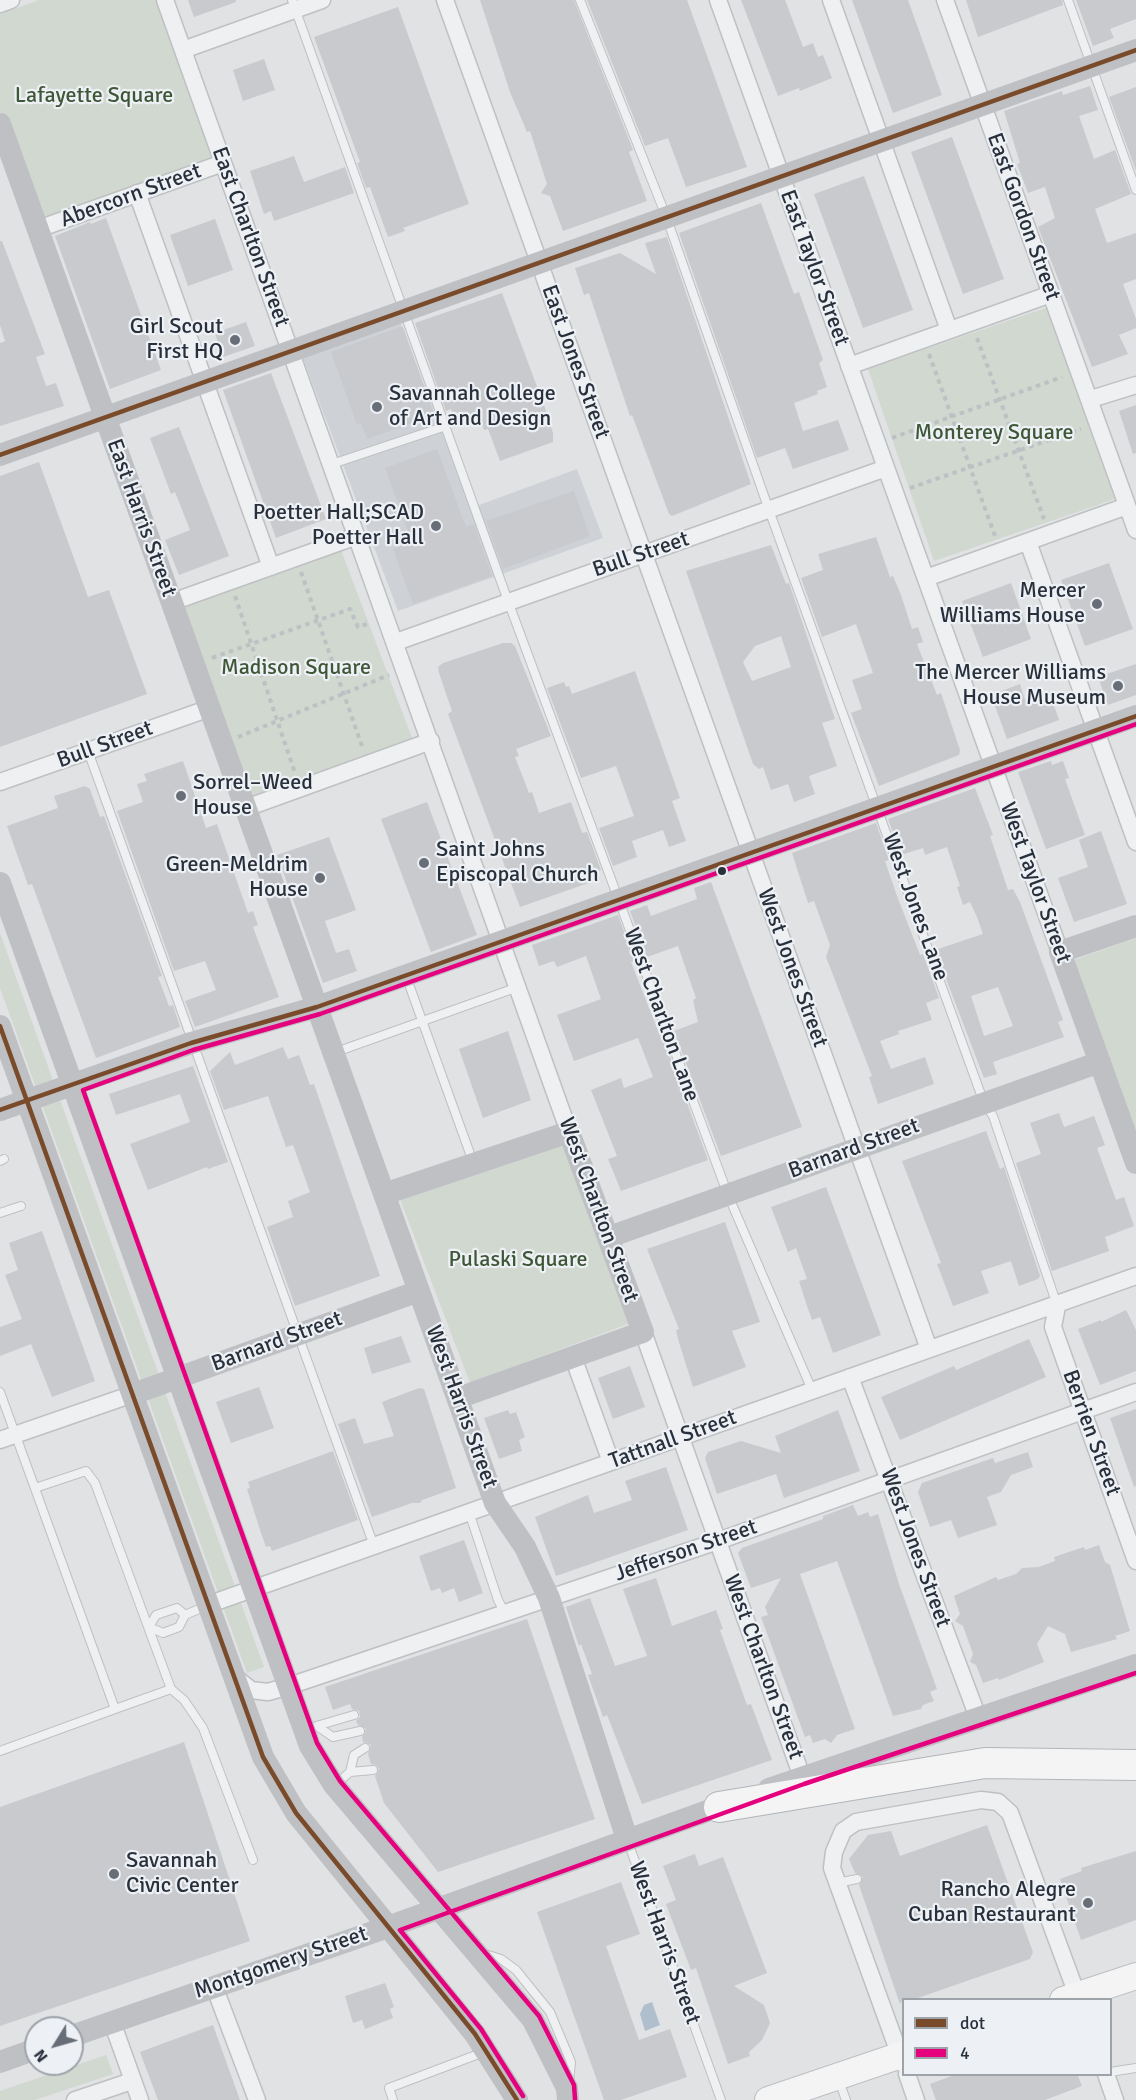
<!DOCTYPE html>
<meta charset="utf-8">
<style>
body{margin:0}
#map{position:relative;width:1136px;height:2100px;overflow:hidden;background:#e0e2e4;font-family:Signika,sans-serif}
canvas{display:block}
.legend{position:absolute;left:902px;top:1998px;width:210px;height:78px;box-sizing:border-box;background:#edf0f4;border:2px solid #9ea3aa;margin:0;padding:8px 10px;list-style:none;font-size:18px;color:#28303c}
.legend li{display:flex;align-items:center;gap:12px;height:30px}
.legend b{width:30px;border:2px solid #9ea3aa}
.north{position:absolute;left:24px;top:2016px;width:60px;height:60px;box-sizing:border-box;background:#edf0f4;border:2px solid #9ea3aa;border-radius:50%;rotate:233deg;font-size:16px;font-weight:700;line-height:24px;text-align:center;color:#28303c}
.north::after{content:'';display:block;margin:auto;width:21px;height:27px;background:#686e77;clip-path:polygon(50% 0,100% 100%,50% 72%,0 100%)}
</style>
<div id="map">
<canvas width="1136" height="2100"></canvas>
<ul class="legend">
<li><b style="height:8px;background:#7a4b2a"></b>dot</li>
<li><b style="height:8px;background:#e5007d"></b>4</li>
</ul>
<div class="north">N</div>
</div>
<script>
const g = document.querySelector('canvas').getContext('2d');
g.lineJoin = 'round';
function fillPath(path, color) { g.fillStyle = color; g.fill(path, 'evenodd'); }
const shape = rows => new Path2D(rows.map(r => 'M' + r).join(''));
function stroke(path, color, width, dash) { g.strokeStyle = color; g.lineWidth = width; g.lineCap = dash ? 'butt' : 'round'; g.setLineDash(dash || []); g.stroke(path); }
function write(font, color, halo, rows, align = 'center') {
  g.font = font + ' Signika,sans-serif'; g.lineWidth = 4.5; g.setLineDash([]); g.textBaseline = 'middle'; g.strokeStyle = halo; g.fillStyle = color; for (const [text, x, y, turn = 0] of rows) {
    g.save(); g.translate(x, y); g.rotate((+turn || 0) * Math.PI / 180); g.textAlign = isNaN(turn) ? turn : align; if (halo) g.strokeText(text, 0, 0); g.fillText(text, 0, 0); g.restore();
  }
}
fillPath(shape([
 [395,308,471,508,577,469,603,538,398,611,298,345]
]), '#ced2d7');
fillPath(shape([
 [39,0,160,0,216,158,39,220,0,111,0,14],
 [1054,305,1121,497,934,561,868,369],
 [341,550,412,738,253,796,184,605],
 [0,933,264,1667,247,1673,0,988],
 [1136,938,1136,1137,1074,960],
 [566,1137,636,1321,470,1383,400,1199],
 [106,2055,113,2074,35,2100,0,2100,0,2091]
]), '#d1d8d0');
fillPath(shape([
 [652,2002,660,2025,645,2031,640,2014,644,2005]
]), '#b0bfce');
fillPath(shape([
 [188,0,236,0,236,2,194,17],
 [480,0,574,0,633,150,629,152,647,201,563,231,550,196,541,193,547,184,530,131,527,132,510,92],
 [587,0,687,0,747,167,686,187,668,138,645,146],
 [741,0,785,0,803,47,813,43,818,57,823,55,832,78,800,91,799,88,778,96],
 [852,0,908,0,942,95,893,113],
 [966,0,1062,0,1063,5,978,37],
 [1076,0,1136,0,1136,19,1110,29,1114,38,1093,46],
 [398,7,469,204,403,228,405,231,388,237,370,187,366,188,357,163,360,162,314,37],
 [264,59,275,90,243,101,233,70],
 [1090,86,1098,110,1079,116,1094,159,1115,150,1131,194,1095,209,1107,243,1136,233,1136,279,1123,284,1136,319,1136,328,1119,335,1128,354,1092,367,1038,227,1055,218,1045,187,1028,193,1017,164,1020,163,1004,111,1062,91,1063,95],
 [1136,87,1136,171,1109,97],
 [952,137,1004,279,963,294,911,152],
 [294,156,304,182,345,167,354,193,274,221,271,211,264,214,250,171],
 [864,176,913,310,863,328,814,194],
 [761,203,794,294,799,292,823,360,819,363,827,387,817,391,818,394,794,403,803,431,838,420,849,450,793,469,785,448,757,458,679,233],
 [106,218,161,370,110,389,55,236,90,222,91,224],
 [215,219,233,270,188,286,170,235],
 [667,237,751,484,672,516,669,514,632,415,630,416,589,293,584,295,575,268,620,253,656,274,645,243],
 [0,241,2,241,45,354,36,357,46,386,56,383,64,406,0,426,0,343,5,341,0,325],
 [502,293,545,408,553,433,553,442,500,461,488,429,484,430,478,412,455,421,451,409,446,411,415,323],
 [246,322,255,346,223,357,215,333],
 [400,327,403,327,434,415,367,439,361,423,357,425,331,352],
 [271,373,326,519,276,538,223,390],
 [1136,405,1136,453,1133,454,1119,411],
 [179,427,229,556,179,575,165,540,190,530,175,492,171,494,150,438],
 [437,449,466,527,474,524,492,576,413,604,393,549,412,542,385,468],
 [39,462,88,597,109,590,147,694,0,747,0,476],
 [574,491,590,536,503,569,486,521],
 [876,537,890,577,893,576,901,595,912,629,918,627,923,642,917,644,937,695,941,693,960,750,959,755,879,786,851,713,862,709,852,680,873,673,856,624,822,637,801,578,823,570,818,554],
 [771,545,786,584,789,583,835,719,822,723,837,766,809,776,815,794,794,802,788,784,771,790,763,767,759,769,753,764,686,571],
 [781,636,791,667,752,681,743,662,755,646],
 [1109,563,1133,629,1085,646,1061,580],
 [1011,583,1031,639,983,657,962,601],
 [503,643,511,643,515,646,551,736,516,749,519,756,515,757,529,793,532,792,539,813,571,802,582,833,587,832,601,870,597,871,600,879,520,907,448,714,452,711,439,673,438,667,443,663],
 [1136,664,1136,695,1108,705,1098,677],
 [635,671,680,798,672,801,686,841,669,847,663,830,632,841,637,857,613,866,599,828,634,816,616,766,581,778,547,688,564,682,566,687,569,686,572,694],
 [1020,684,1025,700,1049,691,1059,720,1007,739,991,695],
 [183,761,206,828,217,824,248,913,253,911,258,925,253,927,279,997,195,1027,185,1001,216,990,205,961,174,971,117,811,143,802,137,784,147,781,144,774],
 [1051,761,1052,765,1063,761,1069,778,1065,779,1085,835,1046,849,1018,772],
 [85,786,90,789,100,817,104,816,162,976,158,977,169,1006,173,1005,180,1027,96,1058,32,884,28,885,7,826,58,808,54,796],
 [975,788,993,835,990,836,1008,890,1013,889,1020,902,1063,1020,1058,1022,1064,1037,993,1062,997,1074,984,1078,935,950,983,934,977,917,970,902,963,905,957,887,960,886,947,847,925,855,923,848,901,855,888,819],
 [998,987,1013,1026,984,1036,971,996],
 [427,802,477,935,431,952,381,819],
 [876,823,889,860,885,861,897,896,920,955,923,954,939,998,926,1003,932,1020,898,1031,899,1034,880,1041,891,1069,925,1057,934,1084,878,1104,869,1077,872,1076,826,957,830,945,814,901,808,903,792,853],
 [1101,831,1127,904,1074,922,1058,878,1088,867,1079,840],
 [329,837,356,910,325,921,336,953,349,949,357,971,323,983,277,855],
 [711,882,802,1127,721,1156,674,1031,698,1022,693,1000,696,998,678,946,647,957,630,911,647,905,651,916,697,899,694,888],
 [618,915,635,961,631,962,660,1036,662,1035,708,1160,621,1191,608,1159,617,1156,591,1090,621,1078,624,1088,653,1077,638,1038,574,1061,557,1015,601,999,586,956,557,967,554,961,539,966,532,945],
 [508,1031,531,1100,483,1118,459,1049],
 [283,1047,288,1059,299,1055,310,1085,314,1084,380,1276,295,1306,267,1227,293,1217,288,1201,310,1192,293,1145,286,1147,268,1096,224,1110,210,1071,230,1052,235,1065],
 [193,1066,228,1162,208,1169,207,1167,148,1190,130,1144,190,1122,180,1094,116,1115,109,1094],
 [1059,1113,1064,1127,1094,1116,1105,1145,1097,1148,1116,1200,1124,1197,1134,1226,1105,1237,1109,1251,1052,1271,1016,1163,1041,1154,1030,1123],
 [986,1131,1000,1169,1004,1167,1040,1276,1038,1279,1019,1286,1011,1261,981,1271,989,1293,953,1306,937,1264,941,1263,902,1161],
 [826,1187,881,1335,833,1353,820,1317,812,1320,807,1306,799,1281,807,1279,796,1248,788,1252,771,1207],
 [725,1222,760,1322,732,1331,746,1367,693,1387,678,1339,676,1330,679,1329,647,1249],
 [42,1231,95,1381,52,1397,31,1344,0,1356,0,1327,22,1319,5,1275,18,1270,9,1243],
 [1126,1310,1136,1330,1136,1371,1100,1385,1078,1329,1101,1320,1101,1322],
 [401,1336,411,1362,372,1374,364,1348],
 [1029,1339,1046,1377,900,1440,881,1397,954,1366,956,1370],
 [630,1366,645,1407,613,1419,598,1378],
 [259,1387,274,1428,231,1443,216,1402],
 [419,1388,424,1389,456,1488,422,1500,420,1503,412,1503,372,1517,338,1424,355,1418,364,1444,394,1436,382,1402],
 [1136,1409,1136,1486,1134,1487,1110,1418],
 [508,1410,510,1414,516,1412,525,1437,519,1440,522,1451,499,1459,484,1418],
 [838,1410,860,1471,784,1498,776,1474,717,1494,705,1458,708,1452,741,1441,781,1453,775,1436],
 [333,1451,358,1520,272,1551,270,1546,266,1547,260,1530,247,1489,250,1488,248,1482],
 [1028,1452,1033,1467,1011,1475,1001,1492,987,1497,997,1525,958,1538,951,1520,930,1527,918,1492,922,1483,993,1458,995,1463],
 [666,1467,688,1530,556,1576,535,1517,588,1495,594,1513,632,1500,625,1481],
 [853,1505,858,1516,868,1512,870,1517,878,1514,899,1584,937,1689,930,1692,934,1701,923,1705,921,1709,893,1716,837,1561,800,1574,855,1729,837,1735,831,1743,825,1739,813,1743,810,1735,805,1737,761,1617,768,1615,765,1607,781,1578,751,1588,738,1553,742,1548,823,1519,823,1516],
 [464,1540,483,1593,459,1602,454,1588,442,1593,440,1588,431,1591,419,1556],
 [1099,1545,1105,1562,1110,1565,1130,1631,1115,1636,1117,1639,1071,1652,1065,1634,1048,1626,1037,1644,1044,1662,999,1680,998,1678,983,1683,976,1665,970,1662,973,1654,963,1626,955,1621,960,1614,954,1596,996,1577,998,1580,1016,1574,1022,1568,1039,1567,1055,1561,1054,1557,1084,1547,1085,1550],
 [656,1578,672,1626,716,1610,723,1629,720,1630,747,1705,751,1704,772,1760,642,1804,607,1715,603,1717,588,1675,592,1674,581,1644,579,1646,566,1607,590,1598,615,1666,647,1656,623,1589],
 [527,1619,595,1819,438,1872,384,1803,375,1776,379,1769,376,1765,371,1764,368,1754,371,1745,363,1742,362,1737,366,1729,358,1725,356,1721,360,1717,359,1711,352,1709,350,1704,333,1710,325,1687],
 [184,1742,250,1941,0,2026,0,1807],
 [987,1825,1033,1952,1030,1959,912,2000,903,2000,900,2004,859,1885,863,1877,855,1873,849,1859,868,1835,891,1831,900,1856],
 [1136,1851,1136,1920,1081,1940,1060,1879,1082,1871,1081,1868],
 [695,1854,699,1866,723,1857,767,1973,734,1986,764,2005,770,2023,762,2040,749,2052,750,2056,728,2064,696,1968,691,1970,666,1904,676,1900,663,1866],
 [621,1882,640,1934,606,1946,639,2040,670,2029,687,2077,621,2100,604,2100,537,1912],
 [385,1983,394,2007,390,2009,393,2018,365,2029,362,2020,353,2023,345,1996],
 [213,2025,240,2100,158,2100,140,2052],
 [957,2074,1077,2074,1082,2086,1045,2100,936,2100,930,2084]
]), '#c8cacd');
const lane = shape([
 [292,0,508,601,728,1195,812,1390],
 [580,0,666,216,769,510,984,1103,993,1116,1057,1305],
 [1068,0,1136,190],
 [332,464,446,426],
 [88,751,374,1546],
 [406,976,473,1162],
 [336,1052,518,987],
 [0,1161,4,1159],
 [0,1213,21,1206],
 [0,1392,115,1709,171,1689,95,1483,86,1471,35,1488],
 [469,1512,498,1600,505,1613],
 [149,1627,163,1633,179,1627,185,1615,206,1606],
 [149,1627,156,1615,177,1608,185,1615],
 [171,1689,184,1700,203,1728,253,1860],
 [317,1726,333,1737,360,1731],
 [306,1729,354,1715],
 [0,1751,115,1709],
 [350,1772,354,1755,365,1748],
 [335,1785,350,1772,373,1770],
 [628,1842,721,2100],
 [837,1883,857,1879],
 [485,1954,501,1959,516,1970,550,2012,571,2062,569,2082],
 [1110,2072,1136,2068],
 [838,2078,846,2100],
 [393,2100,389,2088,484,2052]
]);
const street = shape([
 [165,0,569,1132],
 [445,0,929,1349],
 [718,0,1060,952],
 [831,0,949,330],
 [945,0,1136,530],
 [0,4,11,0],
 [183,50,322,0],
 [137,193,271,567],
 [38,229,223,163],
 [849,366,1051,294],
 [1091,399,1136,385],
 [1028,542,1136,842],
 [926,578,1127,506],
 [172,602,357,536],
 [396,642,886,468],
 [0,782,210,708],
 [246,808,431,741],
 [1057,1306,1053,1327,1136,1561],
 [643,1332,802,1777],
 [573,1357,611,1462],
 [850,1377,979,1720],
 [0,1440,133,1394],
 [210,1604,1136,1276],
 [236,1678,251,1690,268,1692,289,1686,718,1541,1136,1392],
 [214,1986,257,2100],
 [112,2022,140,2100],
 [903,2064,832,1868,834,1852,843,1831,856,1822,981,1800,998,1802,1010,1813,1079,2000],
 [907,2074,916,2100],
 [1106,2074,1115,2100],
 [75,2100,132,2081]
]);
const primary = shape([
 [1063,2000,1136,1976],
 [768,2100,904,2054]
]);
const highway = shape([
 [719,1807,985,1763,1136,1765]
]);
stroke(lane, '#bec0c2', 10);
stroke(street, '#bec0c2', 19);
stroke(primary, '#bcbfc2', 28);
stroke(highway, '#b2b5b9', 32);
stroke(shape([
 [977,338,1044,519],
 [929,354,995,536],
 [892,438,1062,377],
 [910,488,1081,429],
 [301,572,363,749],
 [235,596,295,773],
 [212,658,350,609,358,627,370,623],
 [238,737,389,675]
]), '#bec0c3', 4, [4.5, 4.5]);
stroke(lane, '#eff0f1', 8);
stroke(street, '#eff0f1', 16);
stroke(shape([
 [0,124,495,1503,525,1547,549,1598,627,1839],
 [0,455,1136,50],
 [0,883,310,1746,334,1785,533,2020,567,2088,568,2100],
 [1136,926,1060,952,1136,1163],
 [0,1026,263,1757,296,1813,475,2034,517,2100],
 [0,1110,191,1043,317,1007,1136,716],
 [384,1194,569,1132,643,1332,458,1398],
 [609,1237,1100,1062],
 [133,1394,419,1291],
 [769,1789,1136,1665],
 [72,2036,388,1927,732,1802],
 [0,2062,36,2049]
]), '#bec0c4', 22);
stroke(primary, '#f4f4f5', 26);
stroke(highway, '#f4f4f5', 30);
stroke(shape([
 [0,455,1136,50],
 [0,1026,263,1757,296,1813,475,2034,517,2100],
 [0,1110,191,1043,317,1007,1136,716]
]), '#7a4b2a', 4.5);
stroke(shape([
 [523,2096,481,2029,400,1930,804,1784,1136,1673],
 [575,2099,574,2085,539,2016,340,1781,317,1743,83,1090,193,1050,320,1014,1136,724]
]), '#e5007d', 4.5);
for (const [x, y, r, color] of [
 [235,340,6,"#686e77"],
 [377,407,6,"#686e77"],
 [436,526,6,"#686e77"],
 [1097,604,6,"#686e77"],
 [1118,686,6,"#686e77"],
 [181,796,6,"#686e77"],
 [424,863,6,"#686e77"],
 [722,871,5,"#28303c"],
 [320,878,6,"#686e77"],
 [114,1874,6,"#686e77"],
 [1088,1903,6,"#686e77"]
]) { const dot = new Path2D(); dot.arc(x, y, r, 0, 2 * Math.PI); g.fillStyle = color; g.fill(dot); stroke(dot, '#edf0f4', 2); }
write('22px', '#3e5737', '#edf0f4', [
 ["Lafayette Square",94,96],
 ["Monterey Square",994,433],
 ["Madison Square",296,668],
 ["Pulaski Square",518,1260]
]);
write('22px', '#28303c', '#edf0f4', [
 ["Abercorn Street",131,196,-20],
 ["East Gordon Street",1023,217,70],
 ["East Charlton Street",250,237,70],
 ["East Taylor Street",814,268,70],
 ["East Jones Street",575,362,70],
 ["East Harris Street",141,518,70],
 ["Bull Street",641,555,-19],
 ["Bull Street",105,745,-20],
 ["West Taylor Street",1035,883,70],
 ["West Jones Lane",915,907,70],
 ["West Jones Street",792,968,70],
 ["West Charlton Lane",661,1015,70],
 ["Barnard Street",854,1149,-20],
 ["West Charlton Street",598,1210,70],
 ["Barnard Street",277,1342,-20],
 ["West Harris Street",461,1407,70],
 ["Berrien Street",1091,1433,70],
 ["Tattnall Street",673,1440,-20],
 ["West Jones Street",915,1548,70],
 ["Jefferson Street",686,1551,-19],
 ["West Charlton Street",763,1667,70],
 ["West Harris Street",664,1943,70],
 ["Montgomery Street",281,1963,-19]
]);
write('22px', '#28303c', '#edf0f4', [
 ["Girl Scout",223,327],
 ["First HQ",223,352],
 ["Savannah College",389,394,"left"],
 ["of Art and Design",389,419,"left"],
 ["Poetter Hall;SCAD",424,513],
 ["Poetter Hall",424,538],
 ["Mercer",1085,591],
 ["Williams House",1085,616],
 ["The Mercer Williams",1106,673],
 ["House Museum",1106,698],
 ["Sorrel–Weed",193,783,"left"],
 ["House",193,808,"left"],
 ["Saint Johns",436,850,"left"],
 ["Episcopal Church",436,875,"left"],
 ["Green-Meldrim",308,865],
 ["House",308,890],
 ["Savannah",126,1861,"left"],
 ["Civic Center",126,1886,"left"],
 ["Rancho Alegre",1076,1890],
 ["Cuban Restaurant",1076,1915]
], 'right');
</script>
